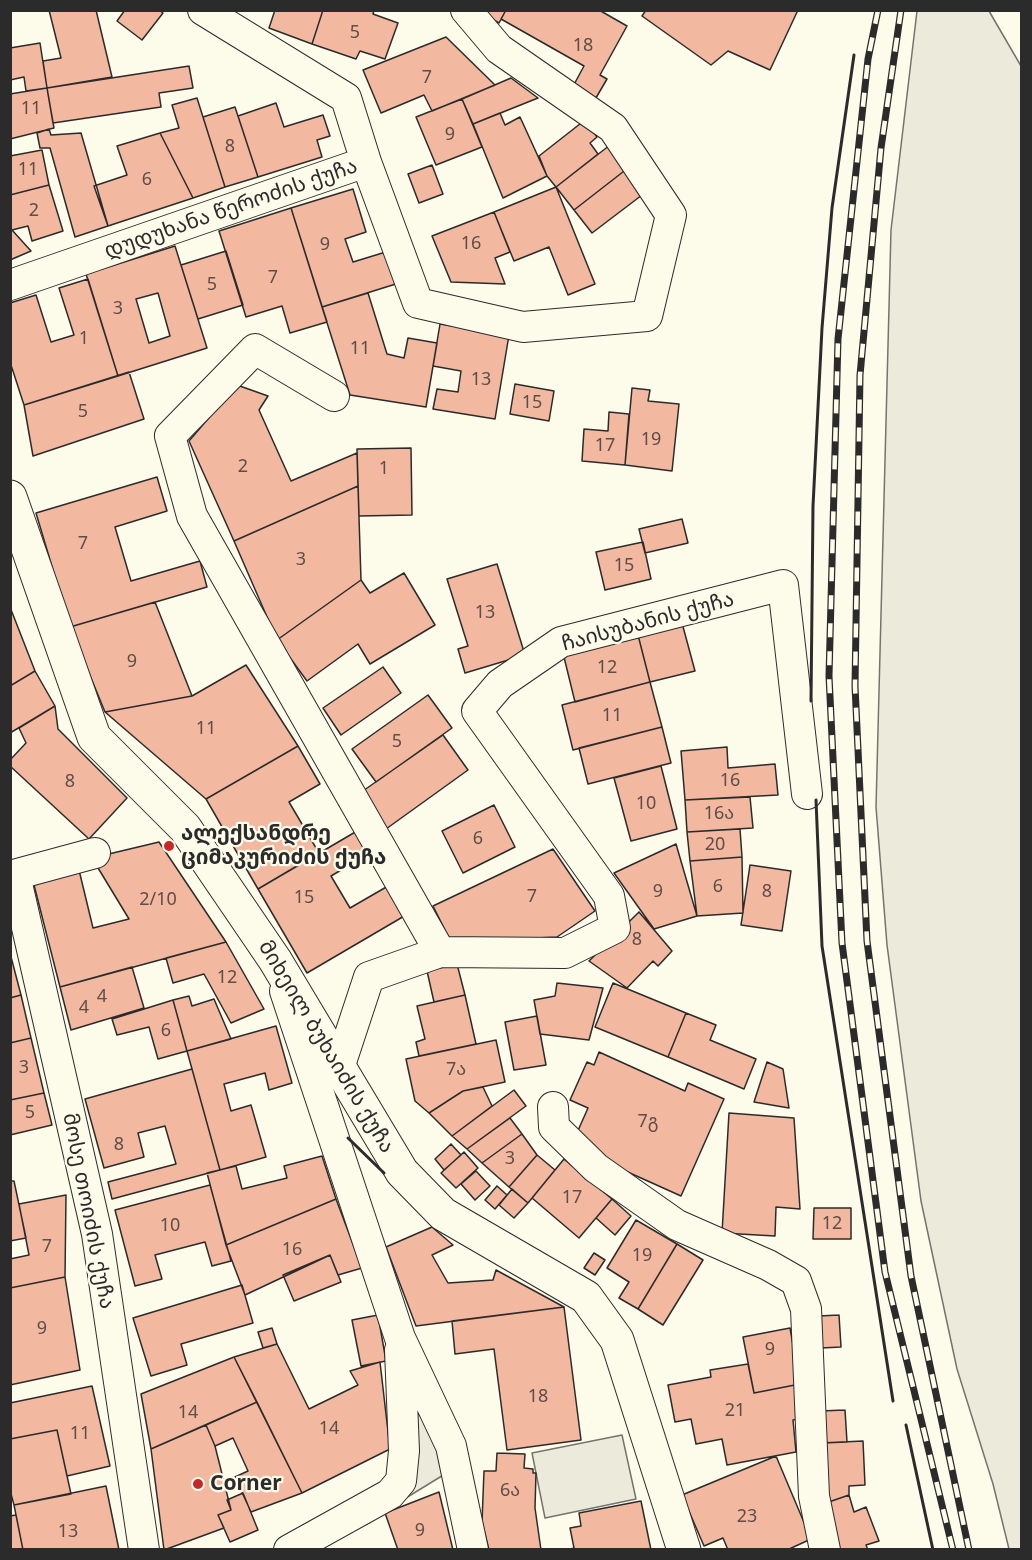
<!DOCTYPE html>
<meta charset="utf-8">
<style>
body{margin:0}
#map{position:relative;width:1032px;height:1560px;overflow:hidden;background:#fdfbea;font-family:"Noto Sans",sans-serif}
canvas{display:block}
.frame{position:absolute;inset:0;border:12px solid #2b2b2b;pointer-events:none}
</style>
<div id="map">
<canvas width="1032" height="1560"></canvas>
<div class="frame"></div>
</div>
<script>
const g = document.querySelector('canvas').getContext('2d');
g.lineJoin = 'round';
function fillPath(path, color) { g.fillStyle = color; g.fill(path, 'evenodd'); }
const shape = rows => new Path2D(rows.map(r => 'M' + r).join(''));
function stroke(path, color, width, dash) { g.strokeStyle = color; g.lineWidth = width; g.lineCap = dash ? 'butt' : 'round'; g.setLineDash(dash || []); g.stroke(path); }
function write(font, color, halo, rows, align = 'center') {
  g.font = font + ' "Noto Sans","Noto Sans Georgian",sans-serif'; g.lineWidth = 4.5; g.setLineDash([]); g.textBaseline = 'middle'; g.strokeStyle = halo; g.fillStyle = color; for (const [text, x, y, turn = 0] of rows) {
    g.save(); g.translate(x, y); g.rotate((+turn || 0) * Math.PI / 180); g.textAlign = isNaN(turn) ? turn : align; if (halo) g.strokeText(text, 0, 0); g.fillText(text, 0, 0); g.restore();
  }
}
const green = shape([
 [917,11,989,11,1021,66,1021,1549,1009,1549,993,1484,957,1369,921,1201,887,945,876,807,891,230,917,11],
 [411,1375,445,1474,401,1501,411,1375],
 [622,1435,636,1499,545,1518,532,1453,622,1435]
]);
fillPath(green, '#ecebdb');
stroke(green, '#74746e', 1.5);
const building = shape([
 [49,10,96,10,112,77,47,88,43,61,61,58,49,10],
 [125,10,159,10,163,13,142,40,117,21,125,10],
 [275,10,323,10,312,44,269,28,275,10],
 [323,10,374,10,373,14,398,23,385,59,360,51,356,59,312,44,323,10],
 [477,10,506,10,499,23,477,10],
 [506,10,599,10,627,26,600,75,607,79,593,103,571,90,584,66,501,19,506,10],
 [646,10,798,10,770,70,728,51,711,65,642,16,646,10],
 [446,37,495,85,432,111,424,95,381,113,363,70,446,37],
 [40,43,47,88,26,91,24,77,10,80,10,48,40,43],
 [189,66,193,88,159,93,161,107,53,123,47,88,189,66],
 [511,78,538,98,473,124,462,99,511,78],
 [47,88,54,128,10,139,10,94,47,88],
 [197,98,225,187,193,198,160,133,179,128,172,105,197,98],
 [462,99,482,147,436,165,416,117,462,99],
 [276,103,284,127,323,115,330,136,317,140,322,157,258,177,238,116,276,103],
 [235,107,258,177,225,187,203,117,235,107],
 [500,113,505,125,520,117,547,176,503,198,473,124,500,113],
 [585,120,597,137,590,143,598,154,556,187,547,176,539,156,585,120],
 [49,129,51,135,81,133,108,226,75,237,50,148,40,148,37,133,49,129],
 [160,133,193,198,108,226,94,186,127,175,117,146,160,133],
 [610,145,628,168,574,210,556,187,610,145],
 [42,150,49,185,10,195,10,156,42,150],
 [432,165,443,194,419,203,408,174,432,165],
 [628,168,646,192,592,233,574,210,628,168],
 [49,185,63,231,32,241,28,226,12,230,31,251,10,260,10,195,49,185],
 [556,187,595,284,568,295,549,247,514,261,494,212,556,187],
 [353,189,366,232,345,239,353,262,389,251,399,283,322,307,291,208,353,189],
 [291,208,327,322,290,333,282,306,246,317,219,231,291,208],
 [494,212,510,252,495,258,505,284,451,282,432,236,494,212],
 [175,246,207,348,118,376,86,274,175,246],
 [158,293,170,336,149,343,136,299,158,293],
 [226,251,243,305,198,319,181,265,226,251],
 [88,279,118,376,24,405,10,362,10,303,36,295,51,342,74,335,59,288,88,279],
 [368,293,387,354,404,358,408,338,437,343,426,407,350,395,322,307,368,293],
 [440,324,509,335,495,419,433,409,437,389,458,392,461,371,433,366,440,324],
 [129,372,144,419,33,456,24,405,129,372],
 [515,384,554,391,549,421,510,414,515,384],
 [237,385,268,396,259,410,291,481,357,453,358,486,234,541,189,441,237,385],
 [632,388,650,390,648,401,679,404,672,471,625,465,632,388],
 [609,412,629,414,625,465,582,461,584,429,608,431,609,412],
 [411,448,412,515,359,516,357,449,411,448],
 [157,477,167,511,115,527,131,581,200,561,207,587,70,627,36,513,157,477],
 [358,486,361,580,277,640,234,541,358,486],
 [682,519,688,543,645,553,639,529,682,519],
 [643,542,651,579,605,590,596,552,643,542],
 [497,564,525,655,465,673,458,649,468,646,447,579,497,564],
 [404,573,435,625,370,664,358,644,307,681,277,640,361,580,370,593,404,573],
 [155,602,192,696,105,712,70,627,155,602],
 [10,607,35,671,10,686,10,607],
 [682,623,695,671,650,682,638,635,682,623],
 [638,635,650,682,575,702,563,653,638,635],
 [246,665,298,746,206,799,105,712,192,696,246,665],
 [383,667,401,693,341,735,323,708,383,667],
 [35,671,55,706,10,733,10,686,35,671],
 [650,682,662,727,573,750,562,705,650,682],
 [428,695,452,728,376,782,352,749,428,695],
 [55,706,58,729,127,798,89,839,10,766,10,760,26,743,19,728,55,706],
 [662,727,671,763,588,784,579,748,662,727],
 [443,735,468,770,386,829,360,793,443,735],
 [298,746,320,784,289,802,319,853,258,889,206,799,298,746],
 [727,747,728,768,775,764,778,795,685,800,681,751,727,747],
 [661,766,677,829,631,841,614,778,661,766],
 [750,797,753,828,687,832,685,800,750,797],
 [494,805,515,847,463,873,442,831,494,805],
 [740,829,742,857,690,861,687,832,740,829],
 [357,831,370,853,331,876,350,908,388,886,406,915,307,973,258,889,357,831],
 [159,842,226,942,60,987,33,881,79,870,93,928,129,919,92,858,159,842],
 [676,844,697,916,654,929,614,873,676,844],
 [553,849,595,911,557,937,451,942,433,906,553,849],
 [742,857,743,913,697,916,690,861,742,857],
 [750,865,791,871,782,931,741,925,750,865],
 [639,912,672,951,658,966,653,961,627,988,589,961,639,912],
 [226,942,264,1009,231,1023,204,974,173,983,166,958,226,942],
 [10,953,21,995,10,998,10,953],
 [457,964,465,995,434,1002,427,971,457,964],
 [132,967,144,1008,71,1030,60,987,132,967],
 [557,983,603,988,589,1040,540,1034,534,1000,555,996,557,983],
 [613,983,686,1013,668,1057,595,1027,613,983],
 [21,995,31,1038,10,1043,10,998,21,995],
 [465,995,476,1044,419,1056,416,1042,425,1039,417,1006,465,995],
 [189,996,192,1006,214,999,231,1039,187,1051,173,1000,189,996],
 [173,1000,187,1051,158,1059,149,1027,117,1035,112,1019,173,1000],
 [686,1013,716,1025,710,1040,756,1059,744,1089,668,1057,686,1013],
 [537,1016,546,1065,514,1070,505,1022,537,1016],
 [276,1026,292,1083,269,1090,265,1073,224,1084,231,1111,251,1105,266,1157,220,1170,187,1051,276,1026],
 [31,1038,44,1093,10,1100,10,1043,31,1038],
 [496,1040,505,1082,463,1091,429,1113,415,1101,406,1059,496,1040],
 [599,1052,685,1091,688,1083,724,1099,681,1196,601,1160,576,1135,588,1108,570,1100,587,1062,594,1065,599,1052],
 [767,1062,783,1069,789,1108,754,1102,767,1062],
 [192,1069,220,1170,112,1199,108,1182,176,1164,165,1126,138,1133,144,1157,104,1168,85,1099,192,1069],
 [483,1087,492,1106,452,1136,429,1113,463,1091,483,1087],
 [514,1090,526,1106,467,1149,452,1136,514,1090],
 [44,1093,52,1125,10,1135,10,1100,44,1093],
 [729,1113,794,1118,800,1209,776,1207,775,1236,722,1233,729,1113],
 [510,1118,522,1134,482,1163,467,1149,510,1118],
 [522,1134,537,1155,509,1187,482,1163,522,1134],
 [451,1144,461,1155,444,1170,435,1159,451,1144],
 [464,1152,478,1168,456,1188,441,1173,464,1152],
 [537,1155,555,1170,528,1203,509,1187,537,1155],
 [322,1156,336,1199,226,1245,207,1173,236,1166,242,1189,287,1178,284,1166,322,1156],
 [564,1159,612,1199,579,1238,532,1198,564,1159],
 [476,1171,490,1186,475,1200,461,1184,476,1171],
 [10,1181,14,1181,26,1238,10,1241,10,1181],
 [210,1185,231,1261,212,1266,205,1242,155,1255,162,1279,135,1286,115,1210,210,1185],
 [497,1186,507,1195,495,1209,485,1200,497,1186],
 [512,1189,528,1203,514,1218,499,1205,512,1189],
 [66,1195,65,1277,10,1288,10,1259,29,1255,19,1204,66,1195],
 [336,1199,362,1268,338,1275,330,1255,245,1295,226,1245,336,1199],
 [612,1199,631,1216,615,1235,596,1218,612,1199],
 [814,1208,851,1208,851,1239,813,1239,814,1208],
 [636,1220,677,1244,638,1309,619,1298,629,1282,607,1268,636,1220],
 [432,1227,453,1245,432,1255,448,1283,493,1280,496,1270,564,1307,416,1326,386,1247,432,1227],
 [677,1244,703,1260,663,1325,638,1309,677,1244],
 [594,1253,605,1260,595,1275,584,1268,594,1253],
 [330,1255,341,1282,294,1301,283,1275,330,1255],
 [65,1277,80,1370,10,1385,10,1288,65,1277],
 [242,1285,253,1323,181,1344,187,1365,151,1376,133,1318,242,1285],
 [564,1307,581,1440,507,1450,494,1349,455,1354,452,1321,564,1307],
 [378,1315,386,1361,361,1366,352,1320,378,1315],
 [839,1315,841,1347,821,1348,819,1316,839,1315],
 [272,1328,277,1344,263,1348,258,1332,272,1328],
 [790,1328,800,1384,754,1393,743,1337,790,1328],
 [277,1344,309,1409,358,1385,350,1371,380,1362,390,1449,302,1493,234,1357,277,1344],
 [234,1357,257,1402,151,1449,141,1394,234,1357],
 [748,1364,754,1393,800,1384,799,1419,793,1420,796,1452,727,1465,722,1439,696,1444,691,1419,675,1422,668,1385,711,1377,710,1370,748,1364],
 [92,1386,110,1466,67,1476,57,1430,10,1439,10,1403,92,1386],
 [257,1402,302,1493,251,1512,235,1477,248,1471,233,1438,215,1446,206,1425,257,1402],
 [845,1410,847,1442,821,1443,820,1411,845,1410],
 [206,1425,215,1446,231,1510,218,1515,224,1528,164,1550,151,1449,206,1425],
 [57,1430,71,1494,14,1505,10,1490,10,1439,57,1430],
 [863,1441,865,1485,849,1486,849,1495,823,1504,821,1443,863,1441],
 [497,1453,525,1454,524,1468,533,1469,533,1473,536,1473,535,1508,541,1550,489,1550,482,1522,484,1471,496,1471,497,1453],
 [776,1456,811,1539,787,1550,728,1550,723,1538,704,1546,682,1495,776,1456],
 [106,1486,119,1550,23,1550,14,1505,106,1486],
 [439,1492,453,1550,398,1550,385,1513,439,1492],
 [243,1493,258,1530,230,1542,218,1515,231,1510,227,1500,243,1493],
 [849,1495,854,1512,866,1507,879,1541,866,1545,868,1550,831,1550,823,1504,849,1495],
 [641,1501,651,1550,567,1550,574,1548,570,1528,581,1526,579,1513,641,1501],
 [16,1515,23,1550,10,1550,10,1516,16,1515]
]);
fillPath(building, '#f2b8a0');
stroke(building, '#2b2b2b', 1.5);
const street = shape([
 [203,10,346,98,366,162,418,303,523,327,647,316,671,215,613,128,499,49,466,10],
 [10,285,366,162],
 [334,396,255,349,170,436,192,516,440,952,369,977,339,1068],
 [15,875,97,1234,144,1550],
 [10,876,95,853],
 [440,952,565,953,615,928,609,896,477,711,500,684,561,642,783,585,807,794],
 [285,991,400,1338,451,1446,473,1550],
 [553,1107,554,1127,596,1168,677,1225,768,1265,796,1281,806,1309,814,1496,825,1550],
 [289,1550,390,1494,401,1481,404,1451,400,1350]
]);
const secondary = shape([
 [10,497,94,737,185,828,275,960,402,1172,443,1214,586,1297,617,1340,684,1550]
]);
stroke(street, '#2b2b2b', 32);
stroke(secondary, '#2b2b2b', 35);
stroke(street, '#fdfbea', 30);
stroke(secondary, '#fdfbea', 33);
const rail = shape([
 [878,10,868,59,838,339,829,676,842,943,885,1272,953,1550],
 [901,10,881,148,860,375,855,686,867,941,911,1276,969,1550]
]);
stroke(rail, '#2b2b2b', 7);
stroke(rail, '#fdfbea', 4.5, [14]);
stroke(shape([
 [811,701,813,506,822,328,832,208,854,55],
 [816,800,822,946,893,1401],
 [348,1138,384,1173],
 [906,1425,933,1550]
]), '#2b2b2b', 3);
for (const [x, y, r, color] of [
 [169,846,6,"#c62828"],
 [198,1484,6,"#c62828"]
]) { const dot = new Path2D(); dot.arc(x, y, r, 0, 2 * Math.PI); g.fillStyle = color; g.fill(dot); stroke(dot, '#fdfbea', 2); }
write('18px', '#5d4e48', null, [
 ["5",355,33],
 ["18",583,46],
 ["7",427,78],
 ["11",31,109],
 ["9",450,135],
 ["8",230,147],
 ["11",28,170],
 ["6",147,180],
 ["2",34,211],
 ["16",471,244],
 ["9",325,245],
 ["7",273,278],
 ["5",212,285],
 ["3",118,309],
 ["1",84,339],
 ["11",360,349],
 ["13",481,380],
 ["15",532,403],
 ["5",83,412],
 ["19",651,440],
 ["17",605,446],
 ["2",243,467],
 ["1",384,469],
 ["7",83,544],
 ["3",301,560],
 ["15",624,566],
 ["13",485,613],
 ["9",132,662],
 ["12",607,668],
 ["11",612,716],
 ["11",206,729],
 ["5",397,742],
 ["16",730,781],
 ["8",70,782],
 ["10",646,804],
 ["16ა",719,814],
 ["6",478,839],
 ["20",715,845],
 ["6",718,887],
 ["9",658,892],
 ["8",767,892],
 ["7",532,897],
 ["15",304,898],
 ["2/10",158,900],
 ["8",637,940],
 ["12",227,978],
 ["4",102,997],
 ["4",84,1008],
 ["6",166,1031],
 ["3",24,1068],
 ["7ა",456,1070],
 ["5",30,1113],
 ["7გ",648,1122],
 ["8",119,1145],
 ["3",510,1159],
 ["17",572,1198],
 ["12",832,1224],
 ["10",170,1226],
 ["7",47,1247],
 ["16",292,1250],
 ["19",642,1256],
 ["9",42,1329],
 ["9",770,1350],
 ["18",538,1397],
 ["21",735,1411],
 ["14",188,1413],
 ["14",329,1429],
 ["11",80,1434],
 ["6ა",510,1491],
 ["23",747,1517],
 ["9",420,1531],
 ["13",68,1532]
]);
write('21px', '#2b2b2b', '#fdfbea', [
 ["დუდუხანა წეროძის ქუჩა",231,209,-19],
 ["ჩაისუბანის ქუჩა",648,622,-15],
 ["მიხეილ ბუხაიძის ქუჩა",326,1047,59],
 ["მოსე თოიძის ქუჩა",88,1211,79]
]);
write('bold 21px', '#2b2b2b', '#fdfbea', [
 ["ალექსანდრე",181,834],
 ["ციმაკურიძის ქუჩა",181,858],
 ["Corner",210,1484]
], 'left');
</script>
